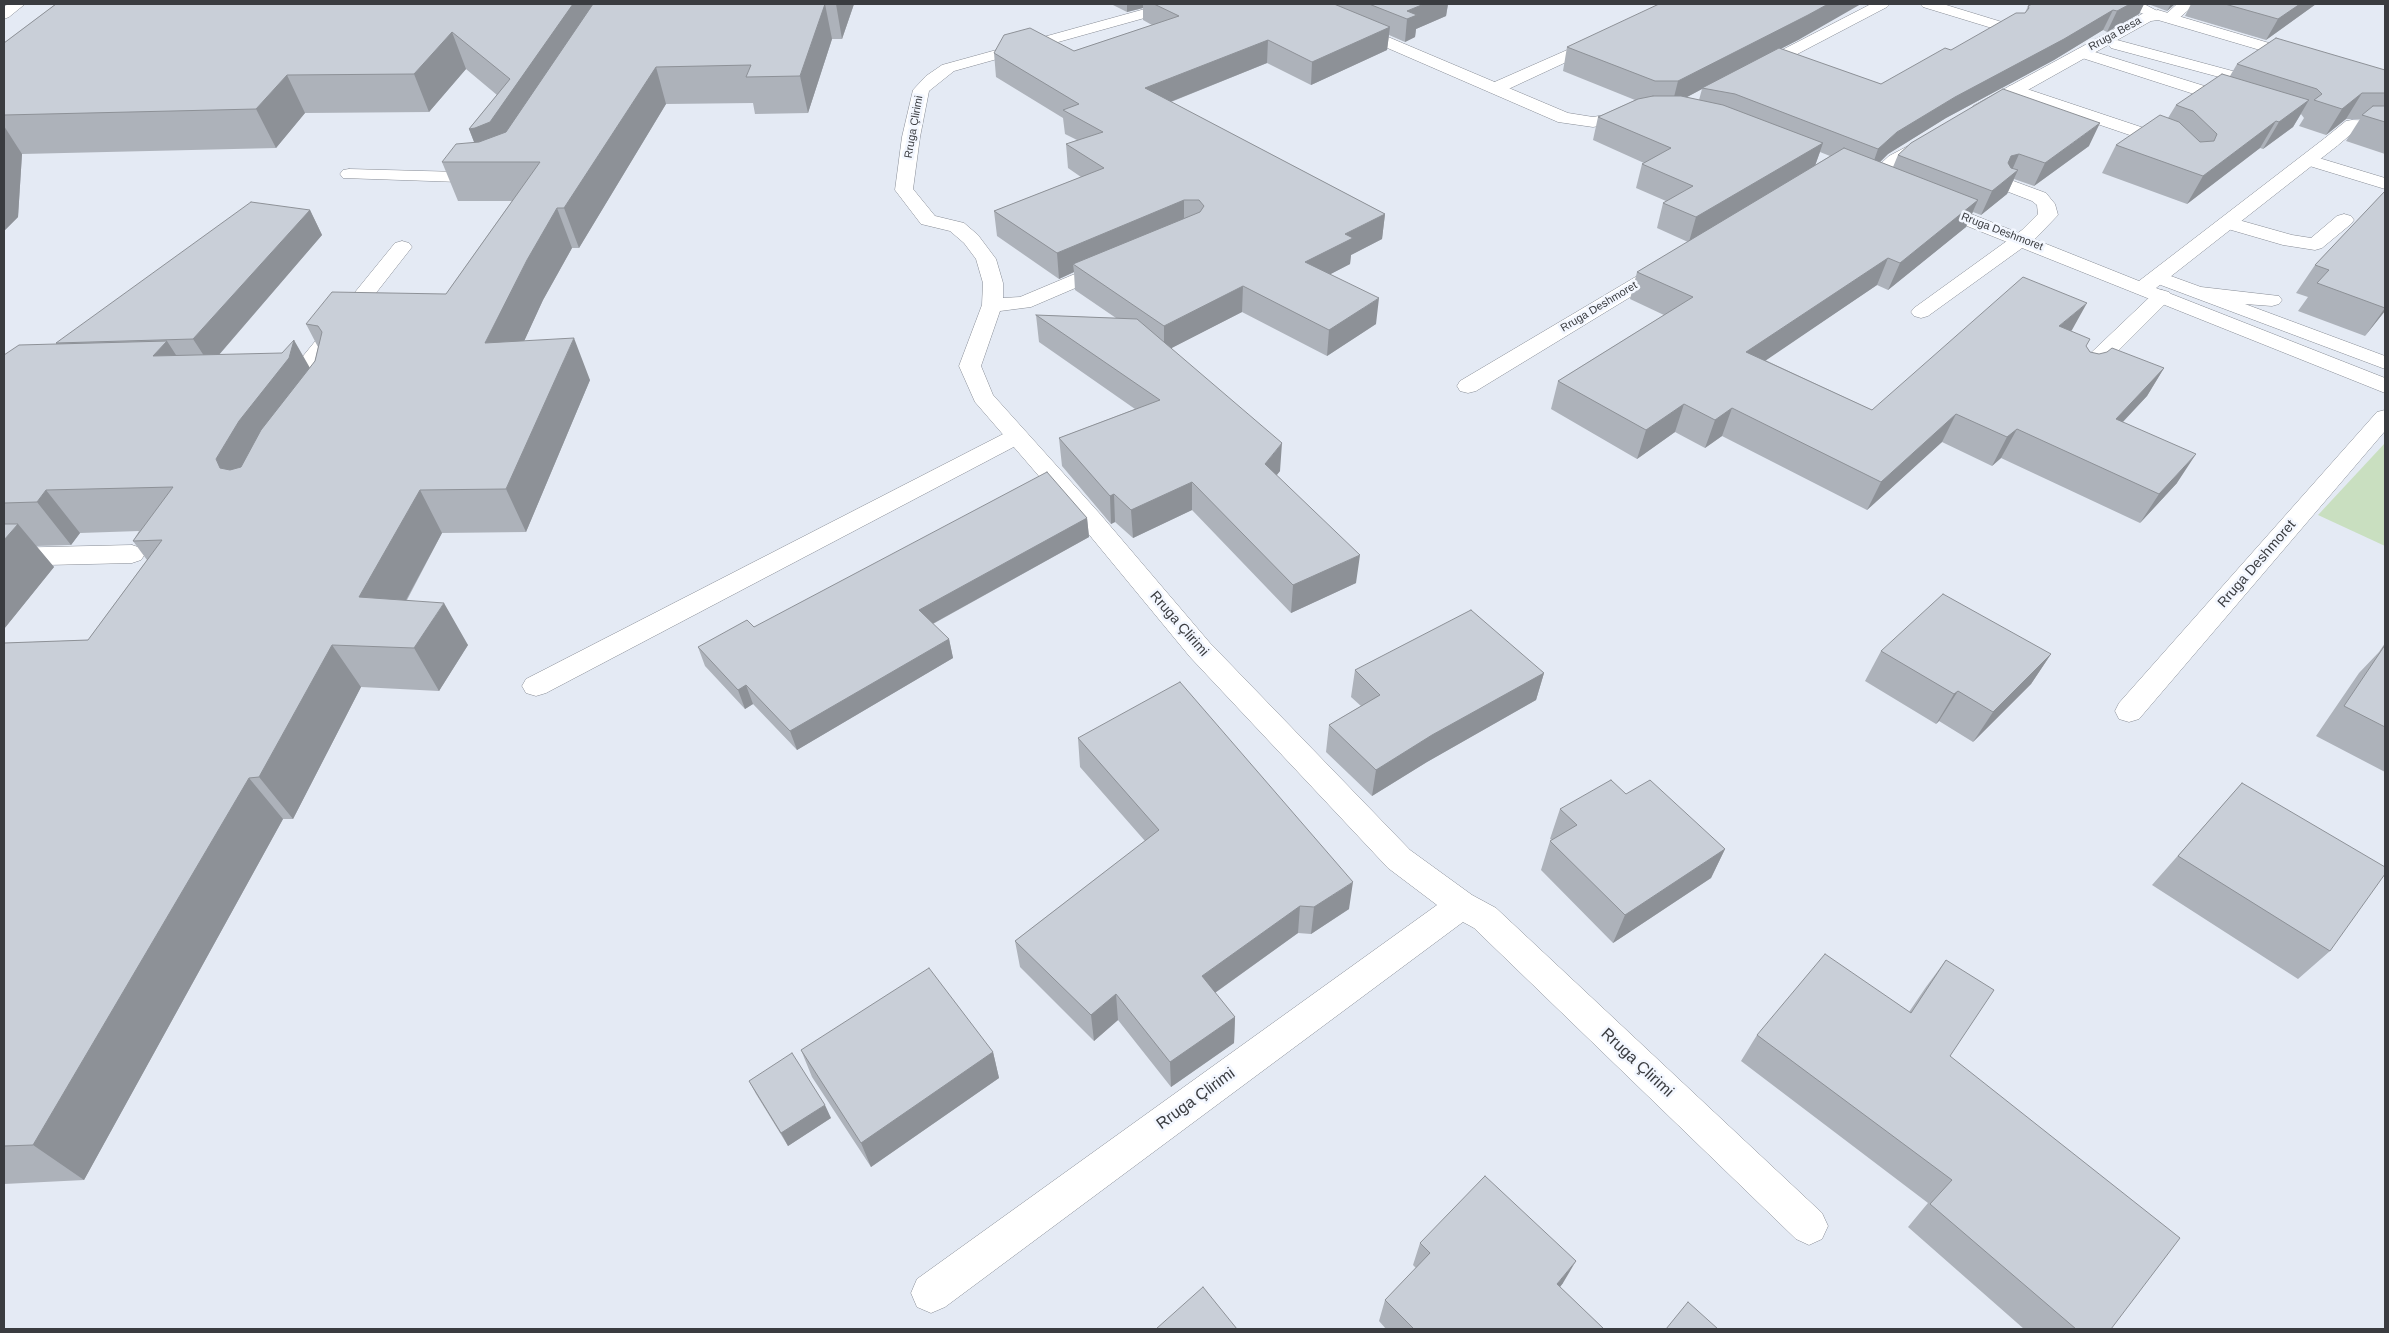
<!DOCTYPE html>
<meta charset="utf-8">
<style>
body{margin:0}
#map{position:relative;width:2389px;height:1333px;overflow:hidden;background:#e4eaf4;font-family:Helvetica,sans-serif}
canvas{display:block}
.frame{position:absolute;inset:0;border:5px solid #3a3c40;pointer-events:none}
</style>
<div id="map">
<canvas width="2389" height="1333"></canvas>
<div class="frame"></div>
</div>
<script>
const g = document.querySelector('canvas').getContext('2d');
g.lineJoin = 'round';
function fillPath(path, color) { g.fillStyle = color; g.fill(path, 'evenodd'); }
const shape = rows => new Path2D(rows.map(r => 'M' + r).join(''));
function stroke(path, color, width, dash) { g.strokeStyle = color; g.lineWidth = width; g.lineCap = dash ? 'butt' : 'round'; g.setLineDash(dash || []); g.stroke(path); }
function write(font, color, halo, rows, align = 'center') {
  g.font = font + ' Helvetica,sans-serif'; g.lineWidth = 5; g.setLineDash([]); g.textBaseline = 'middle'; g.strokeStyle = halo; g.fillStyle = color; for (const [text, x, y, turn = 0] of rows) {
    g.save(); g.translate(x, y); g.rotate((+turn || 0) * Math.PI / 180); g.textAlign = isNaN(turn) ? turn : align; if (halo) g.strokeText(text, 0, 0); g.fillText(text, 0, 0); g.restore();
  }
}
fillPath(shape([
 [2385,443,2385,546,2318,515]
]), '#c9dfc0');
const lane = shape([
 [1920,4,1943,4,2015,26,2018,29,2015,32,2005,32,1923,7,1920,4],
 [2124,4,2144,4,2165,15,2177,4,2195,4,2176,21,2171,23,2163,18,2153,18,2127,7,2124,4],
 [1599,36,1605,38,1607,41,1605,44,1502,92,1496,93,1490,92,1488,88,1490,84,1599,36],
 [2117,40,2240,73,2242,76,2234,81,2111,48,2109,45,2111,42,2117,40],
 [2082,48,2240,97,2242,101,2240,105,2228,105,2076,56,2074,53,2076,50,2082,48],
 [2015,85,2177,139,2180,143,2177,147,2171,148,2165,147,2009,94,2007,90,2009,86,2015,85],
 [2352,120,2385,121,2385,131,2356,130,2337,146,2325,146,2322,142,2325,138,2346,121,2352,120],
 [2309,155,2385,178,2385,189,2303,164,2300,160,2303,156,2309,155],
 [349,169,460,172,485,170,491,171,494,175,491,179,485,180,460,182,343,178,340,174,343,170,349,169],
 [2008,179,2046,193,2055,204,2058,215,2036,238,1928,316,1921,318,1914,316,1911,312,1914,308,2022,230,2038,214,2037,205,2032,201,2001,189,1999,185,2001,181,2008,179],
 [2344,214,2351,216,2354,220,2351,224,2322,248,2315,250,2283,245,2221,227,2218,223,2221,219,2228,217,2292,235,2311,238,2337,216,2344,214],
 [402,241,409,243,412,247,311,376,303,378,295,376,292,371,295,366,395,243,402,241],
 [2157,271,2201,287,2279,296,2282,300,2279,304,2272,306,2245,304,2385,356,2385,369,2150,281,2147,277,2150,273,2157,271],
 [2162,290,2169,292,2172,296,2169,300,2091,378,2083,380,2075,378,2072,373,2075,368,2155,292,2162,290],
 [1017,429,1025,431,1029,436,1025,441,546,693,536,696,526,693,522,686,526,679,1009,431,1017,429],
 [132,545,141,548,145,554,141,560,132,563,4,566,4,548,132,545]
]);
const street = shape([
 [1163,4,1187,4,1184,7,954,71,929,91,920,137,913,189,935,216,964,223,978,235,996,259,1003,283,1003,298,1020,297,1101,263,1108,261,1115,263,1118,267,1115,271,1031,307,1000,311,981,366,993,395,1100,514,1210,643,1410,850,1472,895,1496,908,1822,1213,1828,1226,1822,1239,1809,1245,1796,1239,1474,928,1463,922,945,1307,931,1313,917,1307,911,1293,917,1279,1437,905,1388,868,1190,657,1082,526,975,402,959,366,982,305,983,283,976,259,964,243,950,231,921,224,895,190,902,137,913,90,926,76,942,65,1163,4],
 [1290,4,1310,4,1568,113,1593,117,1633,110,1639,111,1642,115,1639,119,1593,127,1558,122,1293,7,1290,4],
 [1871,4,1890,4,1887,7,1763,72,1751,72,1749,69,1751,66,1871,4],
 [2158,10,2306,54,2308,57,2306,60,2294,60,2158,20,2151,21,1985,114,1973,114,1970,110,1973,106,2142,14,2158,10],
 [1929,135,1935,136,1938,140,1935,144,1901,164,1879,186,1865,186,1863,182,1865,178,1889,156,1929,135],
 [2331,137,2337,138,2340,142,2337,146,2156,288,2385,378,2385,393,1927,210,1925,206,1927,202,1934,200,1941,202,2139,281,2325,138,2331,137],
 [1666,261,1673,263,1676,267,1673,271,1476,391,1468,393,1460,391,1457,386,1460,381,1659,263,1666,261],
 [2385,410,2385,431,2139,719,2129,722,2119,719,2115,711,2119,703,2377,412,2385,410]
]);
const secondary = shape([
 [8,4,25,4,9,17,4,19,4,7,8,4]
]);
stroke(lane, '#878c95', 1);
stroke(street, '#878c95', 1);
stroke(secondary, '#878c95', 1);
fillPath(lane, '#fff');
fillPath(street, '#fff');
fillPath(secondary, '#fff');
fillPath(shape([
 [56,4,854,4,842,39,832,39,808,113,755,114,753,103,666,104,579,248,572,248,543,300,524,341,590,380,526,532,442,533,407,600,468,645,439,691,361,687,293,819,283,819,84,1180,4,1184,4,643,88,640,147,560,133,541,139,531,80,533,71,545,36,546,54,567,4,629,4,355,56,344,56,343,310,210,322,235,219,355,310,368,315,361,318,347,306,324,446,294,512,201,458,201,442,162,474,142,469,129,497,95,466,69,429,112,305,113,276,148,22,154,18,217,4,231,4,43],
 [1111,4,1448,4,1446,16,1416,29,1415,37,1405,42,1389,35,1387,50,1311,85,1267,63,1171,102,1385,214,1382,239,1351,255,1350,264,1330,274,1376,324,1327,356,1242,312,1171,348,1280,471,1276,476,1356,583,1291,613,1192,510,1133,538,1115,522,1111,524,1062,466,1059,438,1135,409,1039,342,1036,315,1116,318,1075,290,1074,272,1059,279,997,236,994,211,1081,177,1068,168,1066,144,1077,140,1065,134,1063,118,996,77,994,53,1074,51,1152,25,1143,20,1143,8,1127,12],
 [2144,4,2139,14,2107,32,2103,30,2054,60,1946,118,1888,154,1880,162,1893,167,1898,155,2089,146,2034,186,2014,179,2007,194,1981,215,1973,212,1966,227,1888,290,1877,285,1765,360,1872,410,2072,330,2071,331,2086,346,2090,352,2164,368,2147,396,2123,422,2177,483,2140,523,2001,458,1992,466,1942,442,1867,510,1722,436,1705,448,1675,432,1637,459,1551,409,1558,381,1664,315,1630,299,1637,272,1688,242,1657,228,1663,203,1666,201,1636,188,1642,164,1644,163,1593,140,1598,117,1635,100,1563,71,1567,47,1800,39,1780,49,1881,84,1951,50,2025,13,2028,6],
 [1702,89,1699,100,1687,97],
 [1820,152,1830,156,1815,165],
 [2148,4,2175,4,2167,11],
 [2191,4,2316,4,2266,40,2185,16],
 [2237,64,2385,70,2385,154,2346,141,2360,119,2346,119,2326,135,2299,126,2304,118,2301,114,2293,127,2263,149,2260,148,2187,204,2102,173,2116,145,2168,118,2176,105,2230,76],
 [2385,191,2385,311,2365,336,2298,311,2308,297,2296,293,2315,265],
 [1087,518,1089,537,933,624,949,639,953,658,797,750,753,704,745,709,705,666,698,647,754,627],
 [2385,643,2385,772,2316,736,2359,673,2379,652],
 [1881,651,2051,654,2031,684,1973,742,1939,721,1936,724,1865,681],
 [1355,670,1544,673,1536,700,1427,762,1372,796,1326,752,1329,725,1361,706,1351,697],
 [1078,738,1349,909,1311,934,1298,933,1215,993,1235,1017,1234,1043,1171,1087,1118,1020,1094,1041,1020,967,1015,941,1145,841,1080,767],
 [2242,783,2330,951,2298,979,2152,885],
 [1626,794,1725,849,1711,878,1613,943,1541,870,1550,841,1552,840,1550,839,1560,809],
 [1946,960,1950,1056,2111,1329,2024,1329,1908,1227,1928,1203,1741,1061,1757,1035,1909,1012,1926,987],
 [801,1050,993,1052,999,1078,871,1167,812,1077],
 [749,1081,831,1118,788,1146,756,1094],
 [1420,1243,1563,1283,1560,1287,1604,1329,1386,1329,1379,1321,1385,1300,1416,1268,1413,1265]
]), '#adb2ba');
fillPath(shape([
 [573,4,609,4,482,162,469,129],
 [825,4,832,39,808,113,800,76],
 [836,4,854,4,842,39],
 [1127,4,1143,4,1143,8,1127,12],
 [1424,4,1448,4,1446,16,1416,29,1415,37,1405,42,1407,19,1407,11],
 [1828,4,1861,4,1800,39,1705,88,1702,88,1702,89,1672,105,1678,81],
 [2130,4,2144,4,2139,14,2107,32,2117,11],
 [2171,4,2175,4,2167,11],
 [2300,4,2316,4,2266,40,2278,19],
 [2113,10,2103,30,2054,60,1946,118,1888,154,1870,172,1878,149,1897,132,1955,97],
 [1390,27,1387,50,1311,85,1312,62],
 [452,32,466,69,429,112,414,74],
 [1268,40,1267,63,1145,112,1145,88],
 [656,67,666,104,579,248,564,208],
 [287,75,305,113,276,148,256,109],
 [2362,93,2346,119,2326,135,2342,109],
 [2309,100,2293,127,2263,149,2279,122],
 [2276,121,2260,148,2187,204,2203,176],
 [2100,123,2089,146,2034,186,2045,163],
 [4,126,22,154,18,217,4,231],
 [1823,143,1815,166,1689,242,1696,217],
 [2019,154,2009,177,2000,179,2011,156],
 [2018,170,2007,194,1981,215,1992,191],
 [1184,200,1184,225,1073,264,1074,272,1059,279,1057,253],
 [1978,200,1966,227,1888,290,1900,263],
 [557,208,572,248,543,300,504,385,485,343,527,260],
 [310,210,322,235,210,365,193,339],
 [1385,214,1382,239,1351,255,1350,264,1304,288,1305,262,1345,234],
 [1888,258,1877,285,1737,380,1746,352],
 [1243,286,1242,312,1164,352,1164,326],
 [1379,298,1376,324,1327,356,1329,330],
 [2087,303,2072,330,2044,354,2059,326],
 [2385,308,2385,311,2365,336],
 [574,338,590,380,526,532,506,489],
 [294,340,318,382,244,502,220,468,216,459,239,421],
 [167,341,194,383,153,356],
 [2164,368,2147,396,2099,447,2116,419],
 [1684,404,1675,432,1637,459,1646,430],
 [1732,408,1722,436,1705,448,1715,420],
 [1956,414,1942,442,1867,510,1881,482],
 [2017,429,2001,458,1992,466,2007,437],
 [1282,443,1280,471,1263,492,1265,464],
 [2196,454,2177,483,2140,523,2159,494],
 [1192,482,1192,510,1133,538,1131,510],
 [46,490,80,533,71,545,37,502],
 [420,490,442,533,385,639,359,597],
 [1114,494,1115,522,1111,524,1110,496],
 [1087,518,1089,537,923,629,919,610],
 [18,524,54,567,4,629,4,540],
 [1360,555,1356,583,1291,613,1293,585],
 [444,603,468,645,439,691,414,648],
 [949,639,953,658,797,750,790,731],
 [332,645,361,687,293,819,259,777],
 [2051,654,2031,684,1973,742,1993,712],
 [1544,673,1536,700,1427,762,1372,796,1376,770,1432,735],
 [746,685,753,704,745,709,738,690],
 [1958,691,1939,721,1936,724,1954,694],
 [249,778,283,819,84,1180,33,1145],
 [1725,849,1711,878,1613,943,1625,915],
 [1353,882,1349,909,1311,934,1314,907],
 [1300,906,1298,933,1202,1002,1202,976],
 [1116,994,1118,1020,1094,1041,1091,1015],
 [1235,1017,1234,1043,1171,1087,1170,1062],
 [993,1052,999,1078,871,1167,861,1143],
 [825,1105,831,1118,788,1146,781,1133],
 [1576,1261,1563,1283,1545,1306,1557,1284]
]), '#8d9197');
const building = shape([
 [56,4,573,4,490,122,475,128,469,129,510,79,452,32,414,74,287,75,256,109,4,115,4,43,56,4],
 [593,4,825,4,800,76,746,77,751,65,656,67,564,208,557,208,527,260,485,343,574,338,506,489,420,490,359,597,444,603,414,648,332,645,259,777,249,778,33,1145,4,1146,4,643,88,640,162,540,133,541,173,487,46,490,37,502,4,503,4,355,19,345,167,341,153,356,282,353,294,340,289,358,239,421,216,459,220,468,230,470,241,467,261,430,315,361,322,332,318,326,306,324,332,292,446,294,540,162,442,162,456,144,479,142,506,132,593,4],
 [1154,4,1334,4,1390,27,1312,62,1268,40,1145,88,1385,214,1345,234,1353,238,1305,262,1379,298,1329,330,1243,286,1164,326,1073,264,1200,212,1204,206,1199,200,1184,200,1057,253,994,211,1104,168,1066,144,1103,132,1063,110,1079,104,994,53,1004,35,1030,28,1074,51,1179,16,1154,4],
 [1369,4,1424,4,1407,11,1417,15,1407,19,1369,4],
 [1659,4,1828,4,1808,15,1678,81,1655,81,1567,47,1659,4],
 [2032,4,2130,4,2117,11,2113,10,2064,39,1955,97,1897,132,1878,149,1735,94,1702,88,1779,48,1881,84,1945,48,1951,50,2016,13,2025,13,2029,8,2028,6,2032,4],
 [2225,4,2300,4,2278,19,2225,4],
 [2276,38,2385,70,2385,93,2362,93,2342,109,2314,100,2322,94,2317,89,2237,64,2276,38],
 [2222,74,2309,100,2279,122,2276,121,2203,176,2116,145,2160,115,2179,122,2200,142,2214,141,2217,134,2193,111,2176,105,2222,74],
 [2003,89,2100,123,2045,163,2019,154,2011,156,2008,163,2011,168,2018,170,1992,191,1898,155,1911,143,2003,89],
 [1653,96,1681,96,1723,105,1823,143,1696,217,1663,203,1693,186,1642,164,1671,148,1598,117,1638,99,1653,96],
 [2373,106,2385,106,2385,122,2362,115,2373,106],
 [1844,148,1978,200,1900,263,1888,258,1746,352,1872,410,2023,277,2087,303,2059,326,2090,339,2086,346,2090,352,2099,354,2107,352,2112,348,2164,368,2116,419,2196,454,2159,494,2017,429,2007,437,1956,414,1881,482,1732,408,1715,420,1684,404,1646,430,1558,381,1693,297,1637,272,1844,148],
 [2385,191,2385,308,2317,283,2329,270,2315,265,2385,191],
 [251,202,310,210,193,339,56,343,251,202],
 [1036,315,1137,319,1282,443,1265,464,1360,555,1293,585,1192,482,1131,510,1114,494,1110,496,1059,438,1160,400,1036,315],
 [1047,472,1087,518,919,610,949,639,790,731,746,685,738,690,698,647,747,620,754,627,1047,472],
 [4,524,18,524,4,540,4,524],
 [1943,594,2051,654,1993,712,1958,691,1954,694,1881,651,1943,594],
 [1471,610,1544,673,1432,735,1376,770,1329,725,1380,695,1355,670,1471,610],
 [2385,645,2385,727,2344,706,2385,645],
 [1180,682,1353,882,1314,907,1300,906,1202,976,1235,1017,1170,1062,1116,994,1091,1015,1015,941,1159,830,1078,738,1180,682],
 [1611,780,1626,794,1650,780,1725,849,1625,915,1550,841,1577,825,1560,809,1611,780],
 [2242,783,2385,867,2385,874,2330,951,2178,856,2242,783],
 [1825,954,1911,1013,1946,960,1994,990,1950,1056,2180,1238,2111,1329,2076,1329,1930,1204,1952,1180,1757,1035,1825,954],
 [929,968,993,1052,861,1143,801,1050,929,968],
 [792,1053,825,1105,781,1133,749,1081,792,1053],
 [1485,1176,1576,1261,1557,1284,1604,1329,1414,1329,1385,1300,1430,1253,1420,1243,1485,1176],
 [1203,1287,1237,1329,1156,1329,1203,1287],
 [1688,1302,1718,1329,1666,1329,1688,1302]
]);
fillPath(building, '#c9cfd8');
stroke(building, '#8d9197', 1);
write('11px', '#3a3c40', '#f3f7ff', [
 ["Rruga Besa",2115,34,-29],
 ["Rruga Çlirimi",914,127,-80],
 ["Rruga Deshmoret",2002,232,21],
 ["Rruga Deshmoret",1599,307,-31]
]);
write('14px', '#3a3c40', '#f3f7ff', [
 ["Rruga Deshmoret",2257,564,-49],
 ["Rruga Çlirimi",1179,624,49]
]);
write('16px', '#3a3c40', '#f3f7ff', [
 ["Rruga Çlirimi",1637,1063,43],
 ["Rruga Çlirimi",1196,1099,-36]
]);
</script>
